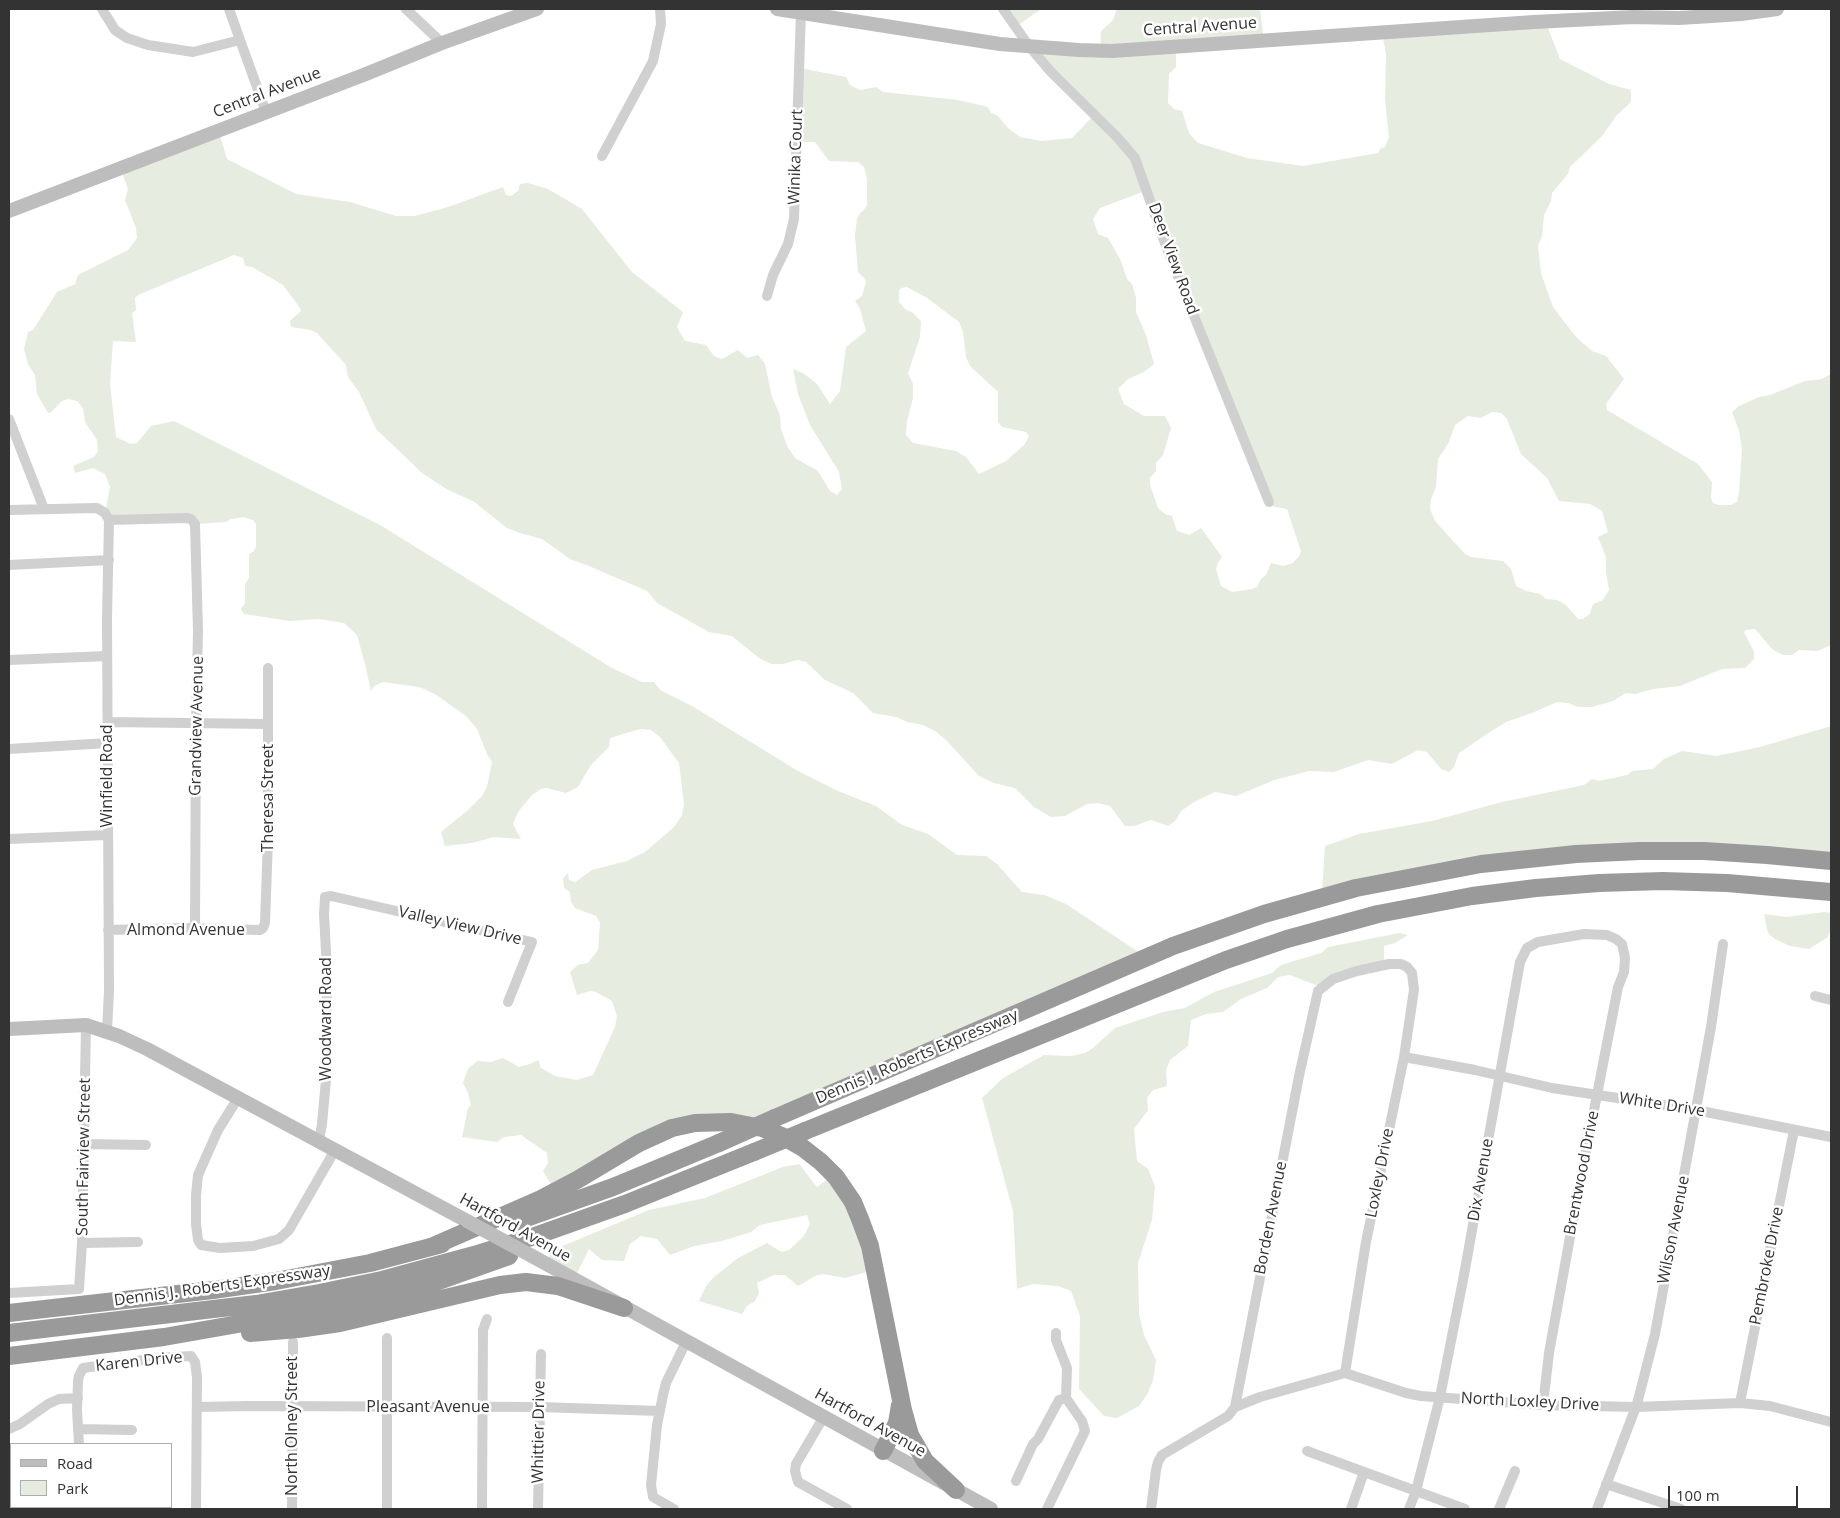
<!DOCTYPE html>
<style>
body{margin:0}
#map{position:relative;width:1840px;height:1518px;overflow:hidden;background:#fff;font-family:"Open Sans",sans-serif}
canvas{display:block}
.frame{position:absolute;inset:0;border:10px solid #333;pointer-events:none}
.legend{position:absolute;left:10px;top:1443px;width:162px;height:65px;box-sizing:border-box;background:#fff;border:1px solid #adadad;margin:0;padding:6px 9px;list-style:none;font-size:15px;color:#333}
.legend li{display:flex;align-items:center;gap:10px;height:25px}
.legend b{width:25px;border:1px solid #adadad}
.scale{position:absolute;left:1668px;top:1486px;width:130px;height:22px;box-sizing:border-box;border:2px solid #333;border-top:0;padding-left:6px;font-size:15px;line-height:18px;white-space:nowrap;color:#333;-webkit-text-stroke:4px #fff;paint-order:stroke}
</style>
<div id="map">
<canvas width="1840" height="1518"></canvas>
<div class="frame"></div>
<ul class="legend">
<li><b style="height:6px;background:#bdbdbd"></b>Road</li>
<li><b style="height:14px;background:#e6ecdf"></b>Park</li>
</ul>
<div class="scale">100 m</div>
</div>
<script>
const g = document.querySelector('canvas').getContext('2d');
g.lineJoin = 'round';
function fillPath(path, color) { g.fillStyle = color; g.fill(path, 'evenodd'); }
const shape = rows => new Path2D(rows.map(r => 'M' + r).join(''));
function stroke(path, color, width, dash) { g.strokeStyle = color; g.lineWidth = width; g.lineCap = dash ? 'butt' : 'round'; g.setLineDash(dash || []); g.stroke(path); }
function write(font, color, halo, rows, align = 'center') {
  g.font = font + ' "Open Sans",sans-serif'; g.lineWidth = 5; g.setLineDash([]); g.textBaseline = 'middle'; g.strokeStyle = halo; g.fillStyle = color; for (const [text, x, y, turn = 0] of rows) {
    g.save(); g.translate(x, y); g.rotate((+turn || 0) * Math.PI / 180); g.textAlign = isNaN(turn) ? turn : align; if (halo) g.strokeText(text, 0, 0); g.fillText(text, 0, 0); g.restore();
  }
}
fillPath(shape([
 [1003,9,1041,9,1016,27],
 [1117,9,1260,9,1264,41,1176,47,1176,67,1169,74,1168,103,1174,109,1182,111,1189,133,1198,143,1247,158,1303,166,1378,153,1380,149,1385,147,1389,137,1385,100,1386,54,1382,33,1546,23,1560,59,1609,84,1631,90,1631,102,1616,116,1603,135,1570,167,1568,174,1552,193,1551,201,1544,215,1542,236,1538,246,1541,273,1553,307,1576,337,1592,351,1606,356,1624,379,1606,404,1607,410,1698,464,1712,482,1711,498,1713,503,1718,505,1731,505,1737,502,1739,493,1742,449,1739,431,1732,412,1739,406,1759,397,1770,395,1805,381,1822,379,1831,374,1831,645,1818,651,1799,650,1792,655,1783,655,1773,650,1755,629,1746,630,1744,632,1754,652,1754,659,1745,668,1722,669,1680,686,1653,689,1635,694,1626,693,1613,701,1592,707,1578,707,1568,703,1557,702,1532,713,1506,722,1487,734,1459,753,1454,767,1449,772,1441,769,1427,752,1418,750,1392,764,1368,760,1334,772,1309,771,1274,780,1236,796,1215,792,1194,802,1181,811,1176,820,1168,826,1151,820,1134,826,1125,826,1110,806,1098,803,1087,804,1065,816,1051,817,1034,807,1015,788,994,783,979,776,946,740,935,731,923,725,907,722,896,717,873,713,853,693,825,680,806,662,797,660,783,664,771,664,759,658,732,636,709,632,657,603,647,591,589,566,570,559,542,539,520,533,507,528,473,501,448,490,422,473,376,429,359,392,348,377,346,365,317,333,311,330,291,327,290,321,301,311,300,308,283,285,252,267,245,266,243,258,234,255,138,295,135,298,136,310,132,313,136,342,113,341,110,384,116,437,131,444,137,443,151,426,174,421,380,525,612,668,642,682,654,682,660,690,692,706,798,771,838,791,876,806,902,825,928,834,957,855,986,856,997,864,1022,892,1044,895,1066,904,1143,955,767,1118,711,1118,554,1189,543,1171,548,1163,547,1153,521,1135,504,1137,497,1142,462,1137,468,1108,471,1105,468,1093,463,1083,468,1069,477,1061,491,1062,503,1058,519,1067,530,1064,538,1060,541,1068,555,1076,577,1080,593,1075,615,1027,617,1016,612,1001,596,992,590,991,577,995,570,972,578,965,588,963,598,950,600,923,596,916,575,908,571,902,570,892,564,888,563,878,568,873,569,880,575,882,592,870,627,861,645,852,674,827,682,815,684,805,679,763,660,737,651,730,640,729,610,738,609,747,591,765,578,787,566,793,547,788,541,789,532,795,518,812,513,824,521,839,494,837,472,843,445,846,441,832,468,810,482,796,487,787,492,762,487,754,477,729,466,716,435,694,419,687,383,682,374,686,371,691,365,664,357,635,344,623,319,619,290,621,244,614,241,609,245,603,245,584,249,578,249,554,254,551,256,546,256,524,253,520,244,517,231,519,226,522,196,524,190,520,109,521,105,514,110,487,105,474,93,468,75,473,73,466,94,457,98,451,97,440,85,422,83,408,77,401,68,399,62,401,50,413,48,413,37,394,35,375,28,364,24,349,28,332,33,330,57,292,75,284,78,275,128,250,137,238,136,228,125,200,128,189,121,170,219,132,227,159,296,194,350,202,396,216,415,216,448,207,503,187,506,195,511,196,518,191,520,184,528,183,548,189,582,209,632,272,683,312,677,327,685,341,706,345,714,356,722,359,738,350,747,358,758,355,765,364,772,397,780,415,781,429,787,446,795,458,818,471,830,491,837,495,842,489,839,472,810,425,798,394,793,369,803,373,817,384,830,404,840,391,846,347,866,331,860,309,855,301,862,296,866,282,864,278,858,272,855,235,857,219,860,213,863,211,867,205,867,179,864,167,858,162,829,161,815,142,796,142,800,68,846,77,850,85,860,90,876,87,883,92,958,100,988,107,991,113,998,116,1008,128,1020,137,1041,141,1072,138,1092,117,1034,54,1100,51,1101,31,1113,20],
 [1145,191,1271,506,1287,509,1301,551,1299,556,1293,563,1283,566,1271,563,1266,575,1261,579,1257,587,1252,589,1232,592,1221,586,1216,569,1218,563,1222,557,1201,528,1189,535,1177,531,1172,516,1165,514,1158,508,1150,485,1150,478,1156,471,1156,463,1163,455,1171,428,1165,416,1144,416,1124,404,1118,389,1128,379,1144,372,1154,364,1146,335,1136,312,1136,298,1132,284,1127,279,1121,261,1108,238,1098,234,1093,219,1100,208],
 [907,287,927,298,959,322,963,332,966,357,970,366,998,392,998,422,1002,427,1026,432,1029,436,1025,444,1006,461,979,474,966,457,956,451,913,443,906,435,907,421,913,398,913,384,908,373,920,337,921,321,912,312,906,310,899,302,899,291,901,288],
 [1492,412,1501,413,1507,419,1521,454,1547,478,1559,501,1590,504,1602,511,1608,532,1598,537,1606,557,1606,572,1609,590,1603,600,1593,604,1590,614,1583,619,1578,619,1566,605,1557,600,1546,599,1540,594,1526,591,1516,586,1511,569,1503,561,1471,557,1465,554,1435,521,1430,509,1431,499,1436,487,1438,459,1449,442,1455,425,1468,416,1481,418],
 [1831,726,1831,860,1677,848,1322,892,1325,846,1359,834,1432,821,1502,802,1584,785,1592,779,1599,781,1627,775,1632,771,1653,769,1664,759,1682,751,1717,756,1760,747],
 [1825,912,1831,913,1831,927,1828,937,1809,949,1790,946,1775,939,1768,933,1764,914,1786,917],
 [1400,933,1408,935,1395,943,1384,946,1384,966,1321,987,1290,975,1278,977,1267,988,1241,999,1223,1012,1206,1014,1191,1020,1188,1046,1170,1060,1166,1070,1167,1086,1153,1090,1147,1098,1148,1110,1134,1129,1137,1161,1148,1169,1155,1186,1152,1220,1138,1263,1139,1314,1144,1335,1156,1360,1153,1380,1148,1393,1139,1406,1117,1418,1104,1416,1079,1389,1080,1316,1071,1291,1058,1286,1033,1284,1017,1289,1013,1211,982,1098,1003,1078,1044,1055,1071,1056,1085,1053,1093,1048,1115,1028,1163,1012,1185,1008,1214,992,1272,973,1281,965,1321,953,1328,947],
 [799,1164,817,1187,833,1175,874,1270,845,1278,823,1274,815,1276,798,1286,785,1275,774,1275,757,1283,759,1293,755,1301,747,1306,742,1314,699,1301,706,1286,713,1278,738,1258,767,1243,778,1250,782,1252,789,1250,804,1236,810,1224,807,1215,760,1225,751,1232,722,1241,694,1246,670,1255,657,1239,641,1236,630,1244,624,1261,602,1260,589,1249,575,1277,546,1262,553,1250,649,1210,705,1198,783,1167]
]), '#e6ecdf');
stroke(shape([
 [102,9,115,30,127,38,148,45,193,52,240,40,229,9],
 [406,9,442,43],
 [1003,9,1029,46,1051,72,1117,137,1135,158,1167,249,1269,502],
 [240,40,266,112],
 [602,156,653,61,661,24,660,9],
 [767,296,773,275,788,244,794,219,801,12],
 [9,419,44,509],
 [9,510,97,508,105,513,109,520],
 [109,520,186,518,191,519,195,524,198,631,196,722,195,928],
 [9,565,109,560],
 [9,660,107,656],
 [108,722,268,724],
 [9,749,108,743],
 [9,839,107,835],
 [108,930,185,928,260,930,263,928,265,923,268,839,268,668],
 [1815,996,1831,1000],
 [107,1031,109,991,107,619,109,520],
 [1404,1057,1475,1070,1552,1088,1696,1110,1831,1137],
 [238,1098,218,1130,198,1175,196,1195,196,1224,198,1240,201,1245,220,1248,253,1246,279,1239,289,1230,335,1150],
 [319,1141,322,1124,326,1080,327,971,324,914,325,897,331,896,532,942,508,1002],
 [83,1144,146,1145],
 [82,1243,138,1242],
 [9,1293,79,1289,82,1243,86,1025],
 [1740,1403,1794,1130],
 [197,1407,249,1406,539,1407,660,1411],
 [1235,1407,1260,1397,1345,1373,1406,1393,1421,1396,1543,1405,1636,1407,1740,1403,1770,1406,1831,1422],
 [823,1418,796,1464,795,1471,798,1482,847,1509],
 [9,1429,20,1424,48,1404,59,1399,78,1398],
 [78,1429,132,1430],
 [79,1444,77,1410,78,1381,79,1376,83,1368,158,1358,191,1356,195,1362,197,1377,196,1509],
 [1307,1451,1465,1509],
 [1016,1481,1033,1444,1038,1439,1059,1400,1066,1398],
 [1606,1484,1681,1509],
 [90,1507,90,1509],
 [292,1509,293,1342],
 [387,1509,387,1338],
 [482,1509,483,1330,487,1319],
 [538,1509,541,1354],
 [674,1509,653,1497,651,1485,657,1425,663,1395,666,1383,686,1342],
 [1047,1509,1085,1431,1082,1421,1066,1398,1067,1368,1056,1340,1056,1333],
 [1151,1509,1156,1470,1158,1462,1162,1455,1228,1416,1235,1407,1299,1076,1318,991,1333,979,1357,971,1389,964,1401,964,1407,967,1412,973,1414,990,1404,1057,1366,1242,1345,1373],
 [1351,1509,1364,1472],
 [1409,1509,1416,1491,1440,1397,1464,1275,1520,962,1527,948,1538,942,1584,934,1607,935,1616,939,1622,944,1625,958,1624,972,1618,987,1580,1182,1549,1353,1543,1405],
 [1499,1509,1515,1471],
 [1597,1509,1637,1404,1655,1334,1711,1027,1723,944]
]), '#d0d0d0', 10);
stroke(shape([
 [777,9,1000,44,1079,50,1112,51,1534,22,1633,17,1679,18,1712,16,1741,14,1777,9],
 [9,211,366,74,442,43,537,9],
 [9,1029,86,1025,119,1036,147,1049,467,1221],
 [532,1256,991,1509]
]), '#bdbdbd', 14);
stroke(shape([
 [775,1118,1173,946,1264,914,1356,888,1481,864,1576,854,1640,851,1704,851,1767,855,1831,861],
 [805,1131,1226,960,1287,939,1378,914,1472,896,1536,888,1599,883,1663,881,1727,883,1831,892],
 [515,1222,613,1187,719,1143],
 [431,1247,541,1199,577,1180,639,1143,672,1128,695,1123,731,1122,762,1128,782,1136,803,1148,821,1162,836,1177,853,1202,860,1219,870,1246,903,1410,910,1435,925,1461,956,1490],
 [9,1313,213,1290,276,1281,370,1263,442,1244],
 [9,1333,256,1304,319,1293,382,1280,474,1255,535,1236,625,1204,754,1152],
 [250,1333,298,1329,340,1323,500,1285,526,1282,558,1286,624,1308],
 [9,1356,164,1337,352,1304,413,1290,509,1256],
 [883,1451,897,1423,900,1405]
]), '#9a9a9a', 18);
stroke(shape([
 [467,1221,532,1256]
]), '#bdbdbd', 14);
stroke(shape([
 [719,1143,775,1118],
 [754,1152,805,1131]
]), '#9a9a9a', 18);
write('16px', '#333', '#fff', [
 ["Central Avenue",1200,27,-4],
 ["Central Avenue",267,93,-21],
 ["Winika Court",796,157,-88],
 ["Deer View Road",1173,259,70],
 ["Grandview Avenue",197,726,-89],
 ["Winfield Road",107,776,-90],
 ["Theresa Street",268,798,-90],
 ["Valley View Drive",460,926,13],
 ["Almond Avenue",186,930],
 ["Woodward Road",326,1019,-90],
 ["Dennis J. Roberts Expressway",917,1057,-23],
 ["White Drive",1662,1105,9],
 ["South Fairview Street",84,1157,-89],
 ["Loxley Drive",1380,1173,-79],
 ["Brentwood Drive",1582,1173,-79],
 ["Dix Avenue",1481,1180,-80],
 ["Borden Avenue",1271,1218,-79],
 ["Hartford Avenue",515,1228,29],
 ["Wilson Avenue",1674,1230,-79],
 ["Pembroke Drive",1767,1266,-79],
 ["Dennis J. Roberts Expressway",222,1286,-8],
 ["Karen Drive",139,1362,-6],
 ["North Loxley Drive",1530,1402,3],
 ["Pleasant Avenue",428,1407],
 ["Hartford Avenue",870,1423,29],
 ["North Olney Street",292,1426,-90],
 ["Whittier Drive",539,1432,-89]
]);
</script>
